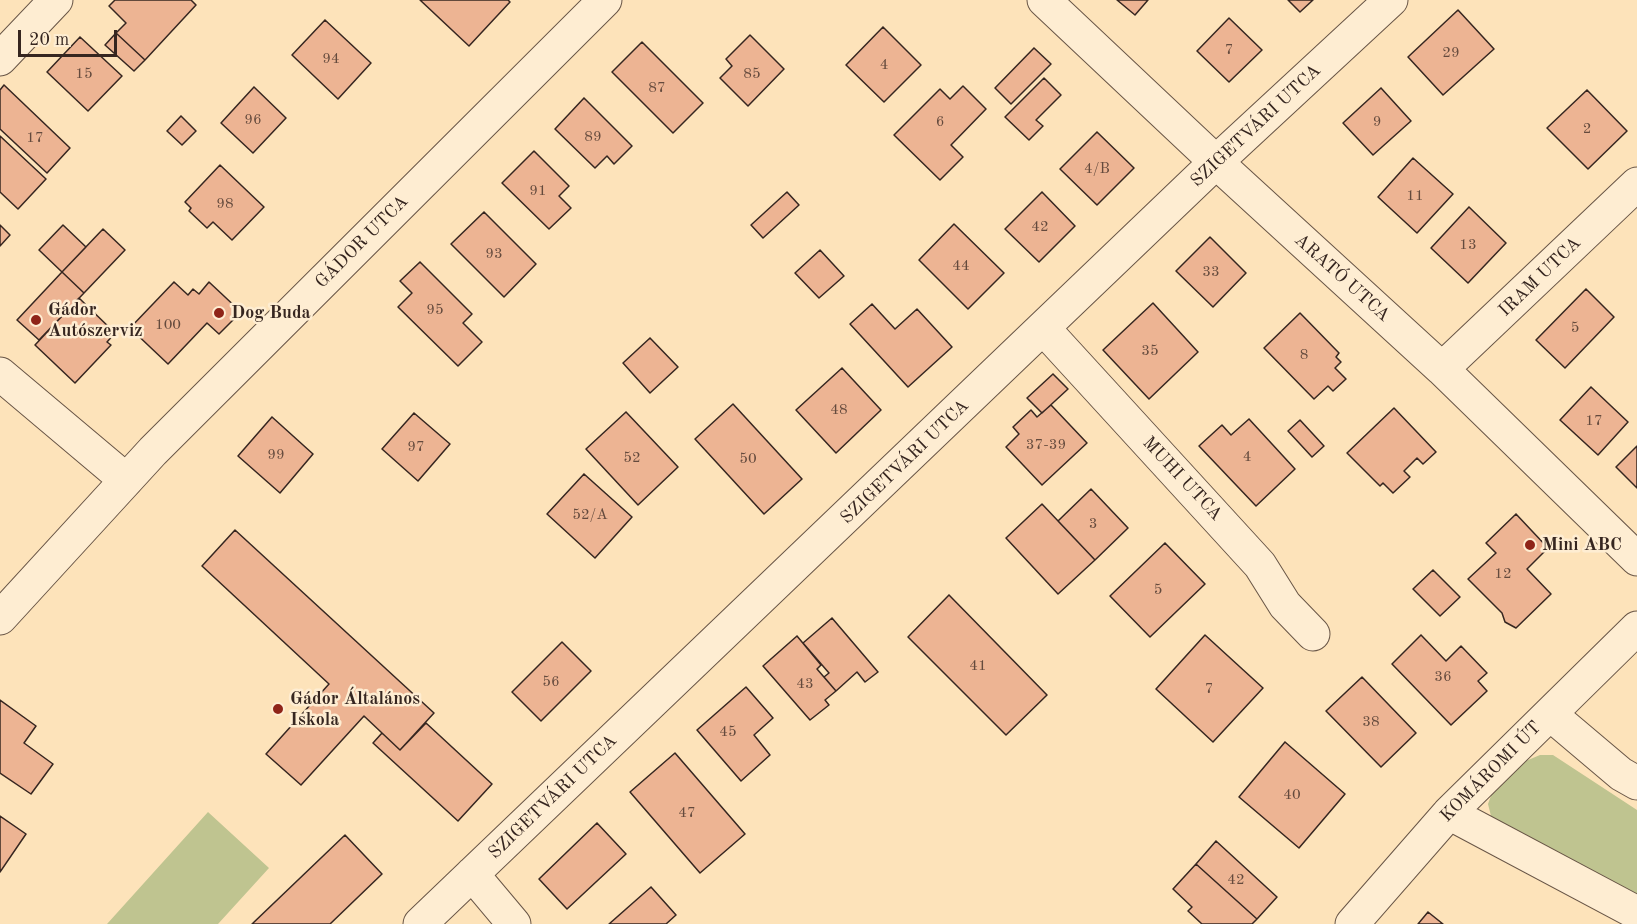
<!DOCTYPE html>
<meta charset="utf-8">
<style>
body{margin:0}
#map{position:relative;width:1637px;height:924px;overflow:hidden;background:#fde3ba;font-family:"Old Standard TT",serif}
canvas{display:block}
.scale{position:absolute;left:18px;top:30px;width:99px;height:27px;box-sizing:border-box;border:3px solid #362620;border-top:0;padding-left:8px;font-size:18px;line-height:21px;white-space:nowrap;color:#362620;-webkit-text-stroke:4px #feedd2;paint-order:stroke}
</style>
<div id="map">
<canvas width="1637" height="924"></canvas>
<div class="scale">20 m</div>
</div>
<script>
const g = document.querySelector('canvas').getContext('2d');
g.lineJoin = 'round';
function fillPath(path, color) { g.fillStyle = color; g.fill(path, 'evenodd'); }
const shape = rows => new Path2D(rows.map(r => 'M' + r).join(''));
function stroke(path, color, width, dash) { g.strokeStyle = color; g.lineWidth = width; g.lineCap = dash ? 'butt' : 'round'; g.setLineDash(dash || []); g.stroke(path); }
function write(font, color, halo, rows, align = 'center') {
  g.font = font + ' "Old Standard TT",serif'; g.lineWidth = 5; g.setLineDash([]); g.textBaseline = 'middle'; g.strokeStyle = halo; g.fillStyle = color; for (const [text, x, y, turn = 0] of rows) {
    g.save(); g.translate(x, y); g.rotate((+turn || 0) * Math.PI / 180); g.textAlign = isNaN(turn) ? turn : align; if (halo) g.strokeText(text, 0, 0); g.fillText(text, 0, 0); g.restore();
  }
}
fillPath(shape([
 [1540,755,1553,755,1637,810,1637,903,1492,820,1488,804,1493,790,1521,763],
 [208,812,269,868,218,924,107,924]
]), '#bfc490');
const building = shape([
 [115,0,191,0,196,5,145,60,116,33,126,23,109,6,115,0],
 [420,0,508,0,510,2,469,46,420,0],
 [1117,0,1148,0,1135,15,1117,0],
 [1288,0,1313,0,1300,12,1288,0],
 [1458,10,1494,49,1443,95,1408,57,1458,10],
 [1229,18,1262,50,1229,82,1197,51,1229,18],
 [325,20,371,63,338,99,292,55,325,20],
 [883,27,921,65,884,102,846,65,883,27],
 [116,33,145,60,134,71,105,45,116,33],
 [750,35,784,69,748,106,720,78,732,66,726,59,750,35],
 [80,37,122,76,88,111,47,72,80,37],
 [642,42,703,103,673,133,612,72,642,42],
 [1034,48,1051,64,1011,104,995,88,1034,48],
 [1044,78,1061,95,1036,120,1043,126,1029,140,1005,117,1044,78],
 [4,85,70,148,47,173,0,129,0,90,4,85],
 [963,86,986,109,951,145,963,157,940,180,894,135,940,89,950,99,963,86],
 [254,87,286,118,253,153,221,123,254,87],
 [1381,88,1411,121,1373,155,1343,123,1381,88],
 [1587,90,1627,131,1588,169,1547,128,1587,90],
 [584,98,632,146,614,164,607,156,595,168,555,129,584,98],
 [181,116,196,131,182,145,167,131,181,116],
 [1097,132,1134,168,1097,205,1060,169,1097,132],
 [0,136,46,179,18,209,0,192,0,136],
 [534,151,569,186,559,196,571,208,549,229,502,183,534,151],
 [1413,158,1453,194,1417,233,1378,197,1413,158],
 [220,165,264,207,232,240,213,222,207,228,189,211,191,208,185,202,220,165],
 [787,192,799,205,763,238,751,225,787,192],
 [1042,192,1075,226,1039,262,1005,229,1042,192],
 [1469,207,1506,243,1468,283,1431,248,1469,207],
 [484,212,536,264,504,297,451,244,484,212],
 [954,224,1004,273,968,309,919,260,954,224],
 [0,225,10,235,0,246,0,225],
 [63,225,86,247,62,272,39,250,63,225],
 [103,229,125,250,84,293,62,272,103,229],
 [1210,237,1246,273,1213,307,1176,271,1210,237],
 [820,250,844,276,819,298,795,273,820,250],
 [420,262,472,314,463,323,482,342,458,366,398,307,412,293,400,281,420,262],
 [62,272,84,293,39,340,17,320,62,272],
 [174,282,188,295,193,289,199,294,209,282,241,312,219,334,207,323,168,364,130,328,174,282],
 [1586,289,1614,317,1565,368,1536,340,1586,289],
 [79,298,115,333,107,342,111,345,75,383,35,345,79,298],
 [1153,303,1198,352,1149,399,1103,350,1153,303],
 [872,304,895,329,917,309,952,347,908,387,850,324,872,304],
 [1300,313,1339,353,1336,357,1341,362,1335,368,1346,379,1333,391,1328,386,1314,399,1264,348,1300,313],
 [650,338,678,367,650,393,623,363,650,338],
 [842,368,881,410,836,453,796,410,842,368],
 [1053,374,1068,389,1042,413,1027,398,1053,374],
 [1591,387,1628,422,1598,455,1560,420,1591,387],
 [733,404,802,479,764,514,695,439,733,404],
 [1051,405,1087,443,1042,485,1006,447,1019,434,1013,427,1031,410,1037,417,1051,405],
 [1394,408,1436,452,1423,464,1417,458,1404,471,1410,477,1393,493,1383,483,1380,486,1347,453,1394,408],
 [626,412,678,467,638,505,586,449,626,412],
 [414,413,450,444,418,481,382,449,414,413],
 [272,417,313,454,280,493,238,456,272,417],
 [1249,419,1295,469,1256,506,1199,446,1222,425,1231,435,1249,419],
 [1300,420,1324,446,1312,457,1288,431,1300,420],
 [1637,446,1637,488,1616,467,1637,446],
 [584,474,632,517,595,558,547,514,584,474],
 [1091,489,1128,528,1095,560,1058,521,1091,489],
 [1042,504,1095,560,1058,594,1006,538,1042,504],
 [1516,514,1548,548,1527,569,1551,594,1516,628,1505,622,1502,613,1468,579,1496,553,1486,543,1516,514],
 [235,530,434,713,400,750,364,716,301,785,266,754,329,684,202,566,235,530],
 [1165,543,1205,584,1150,637,1110,596,1165,543],
 [1433,570,1460,597,1440,616,1413,589,1433,570],
 [949,595,1047,695,1006,735,908,637,949,595],
 [832,618,878,672,865,682,857,672,836,691,824,677,829,673,803,643,832,618],
 [1205,635,1263,688,1213,742,1156,689,1205,635],
 [1421,635,1446,661,1461,646,1487,673,1478,681,1487,691,1451,725,1392,664,1421,635],
 [797,636,821,665,817,669,836,691,825,700,829,705,810,720,763,666,797,636],
 [562,642,591,671,541,721,512,692,562,642],
 [1362,677,1416,733,1381,767,1326,711,1362,677],
 [746,687,773,718,754,735,770,755,741,781,697,730,746,687],
 [0,700,36,726,24,743,53,764,31,794,0,773,0,700],
 [426,723,492,784,458,821,373,743,382,733,400,750,426,723],
 [1285,742,1345,794,1299,848,1239,797,1285,742],
 [675,753,745,834,700,873,630,792,675,753],
 [0,816,26,834,0,872,0,816],
 [597,823,626,854,567,909,539,879,597,823],
 [345,835,382,874,330,924,252,924,345,835],
 [1216,841,1277,897,1257,919,1196,864,1216,841],
 [1196,864,1257,919,1252,924,1202,924,1188,911,1192,907,1173,889,1196,864],
 [651,887,676,915,666,924,609,924,651,887],
 [1428,912,1443,924,1418,924,1428,912]
]);
fillPath(building, '#edb493');
stroke(building, '#362620', 1.5);
const minor = shape([
 [1044,0,1216,162,1442,369,1637,559],
 [0,59,56,0],
 [1044,329,1260,565,1285,605,1313,634],
 [1442,369,1637,184],
 [0,374,126,480],
 [1550,714,1621,774,1637,783],
 [1449,813,1637,913],
 [472,874,514,924],
 [420,924,1216,162,1391,0],
 [1352,924,1449,813,1637,628]
]);
const tertiary = shape([
 [0,618,153,451,605,0]
]);
stroke(minor, '#685546', 35);
stroke(tertiary, '#685546', 35);
stroke(minor, '#feedd2', 33);
stroke(tertiary, '#feedd2', 33);
for (const [x, y, r, color] of [
 [219,313,6,"#8f2418"],
 [36,320,6,"#8f2418"],
 [1530,545,6,"#8f2418"],
 [278,709,6,"#8f2418"]
]) { const dot = new Path2D(); dot.arc(x, y, r, 0, 2 * Math.PI); g.fillStyle = color; g.fill(dot); stroke(dot, '#feedd2', 2); }
write('15px', '#644a3d', null, [
 ["7",1229,50],
 ["29",1451,53],
 ["94",331,59],
 ["4",884,65],
 ["15",84,74],
 ["85",752,74],
 ["87",657,88],
 ["96",253,120],
 ["6",940,122],
 ["9",1377,122],
 ["2",1587,129],
 ["89",593,137],
 ["17",35,138],
 ["4/B",1097,169],
 ["91",538,191],
 ["11",1415,196],
 ["98",225,204],
 ["42",1040,227],
 ["13",1468,245],
 ["93",494,254],
 ["44",961,266],
 ["33",1211,272],
 ["95",435,310],
 ["100",168,325],
 ["5",1575,328],
 ["35",1150,351],
 ["8",1304,355],
 ["48",839,410],
 ["17",1594,421],
 ["37-39",1046,445],
 ["97",416,447],
 ["99",276,455],
 ["4",1247,457],
 ["52",632,458],
 ["50",748,459],
 ["52/A",590,515],
 ["3",1093,524],
 ["12",1503,574],
 ["5",1158,590],
 ["41",978,666],
 ["36",1443,677],
 ["56",551,682],
 ["43",805,684],
 ["7",1209,689],
 ["38",1371,722],
 ["45",728,732],
 ["40",1292,795],
 ["47",687,813],
 ["42",1236,880]
]);
write('18px', '#362620', '#feedd2', [
 ["SZIGETVÁRI UTCA",1256,126,-43],
 ["GÁDOR UTCA",362,242,-45],
 ["IRAM UTCA",1540,277,-44],
 ["ARATÓ UTCA",1342,278,42],
 ["SZIGETVÁRI UTCA",905,462,-44],
 ["MUHI UTCA",1182,479,47],
 ["KOMÁROMI ÚT",1491,772,-45],
 ["SZIGETVÁRI UTCA",553,797,-44]
]);
write('bold 18px', '#362620', '#feedd2', [
 ["Gádor",48,310],
 ["Autószerviz",48,331],
 ["Dog Buda",231,313],
 ["Mini ABC",1542,545],
 ["Gádor Általános",290,699],
 ["Iskola",290,720]
], 'left');
</script>
